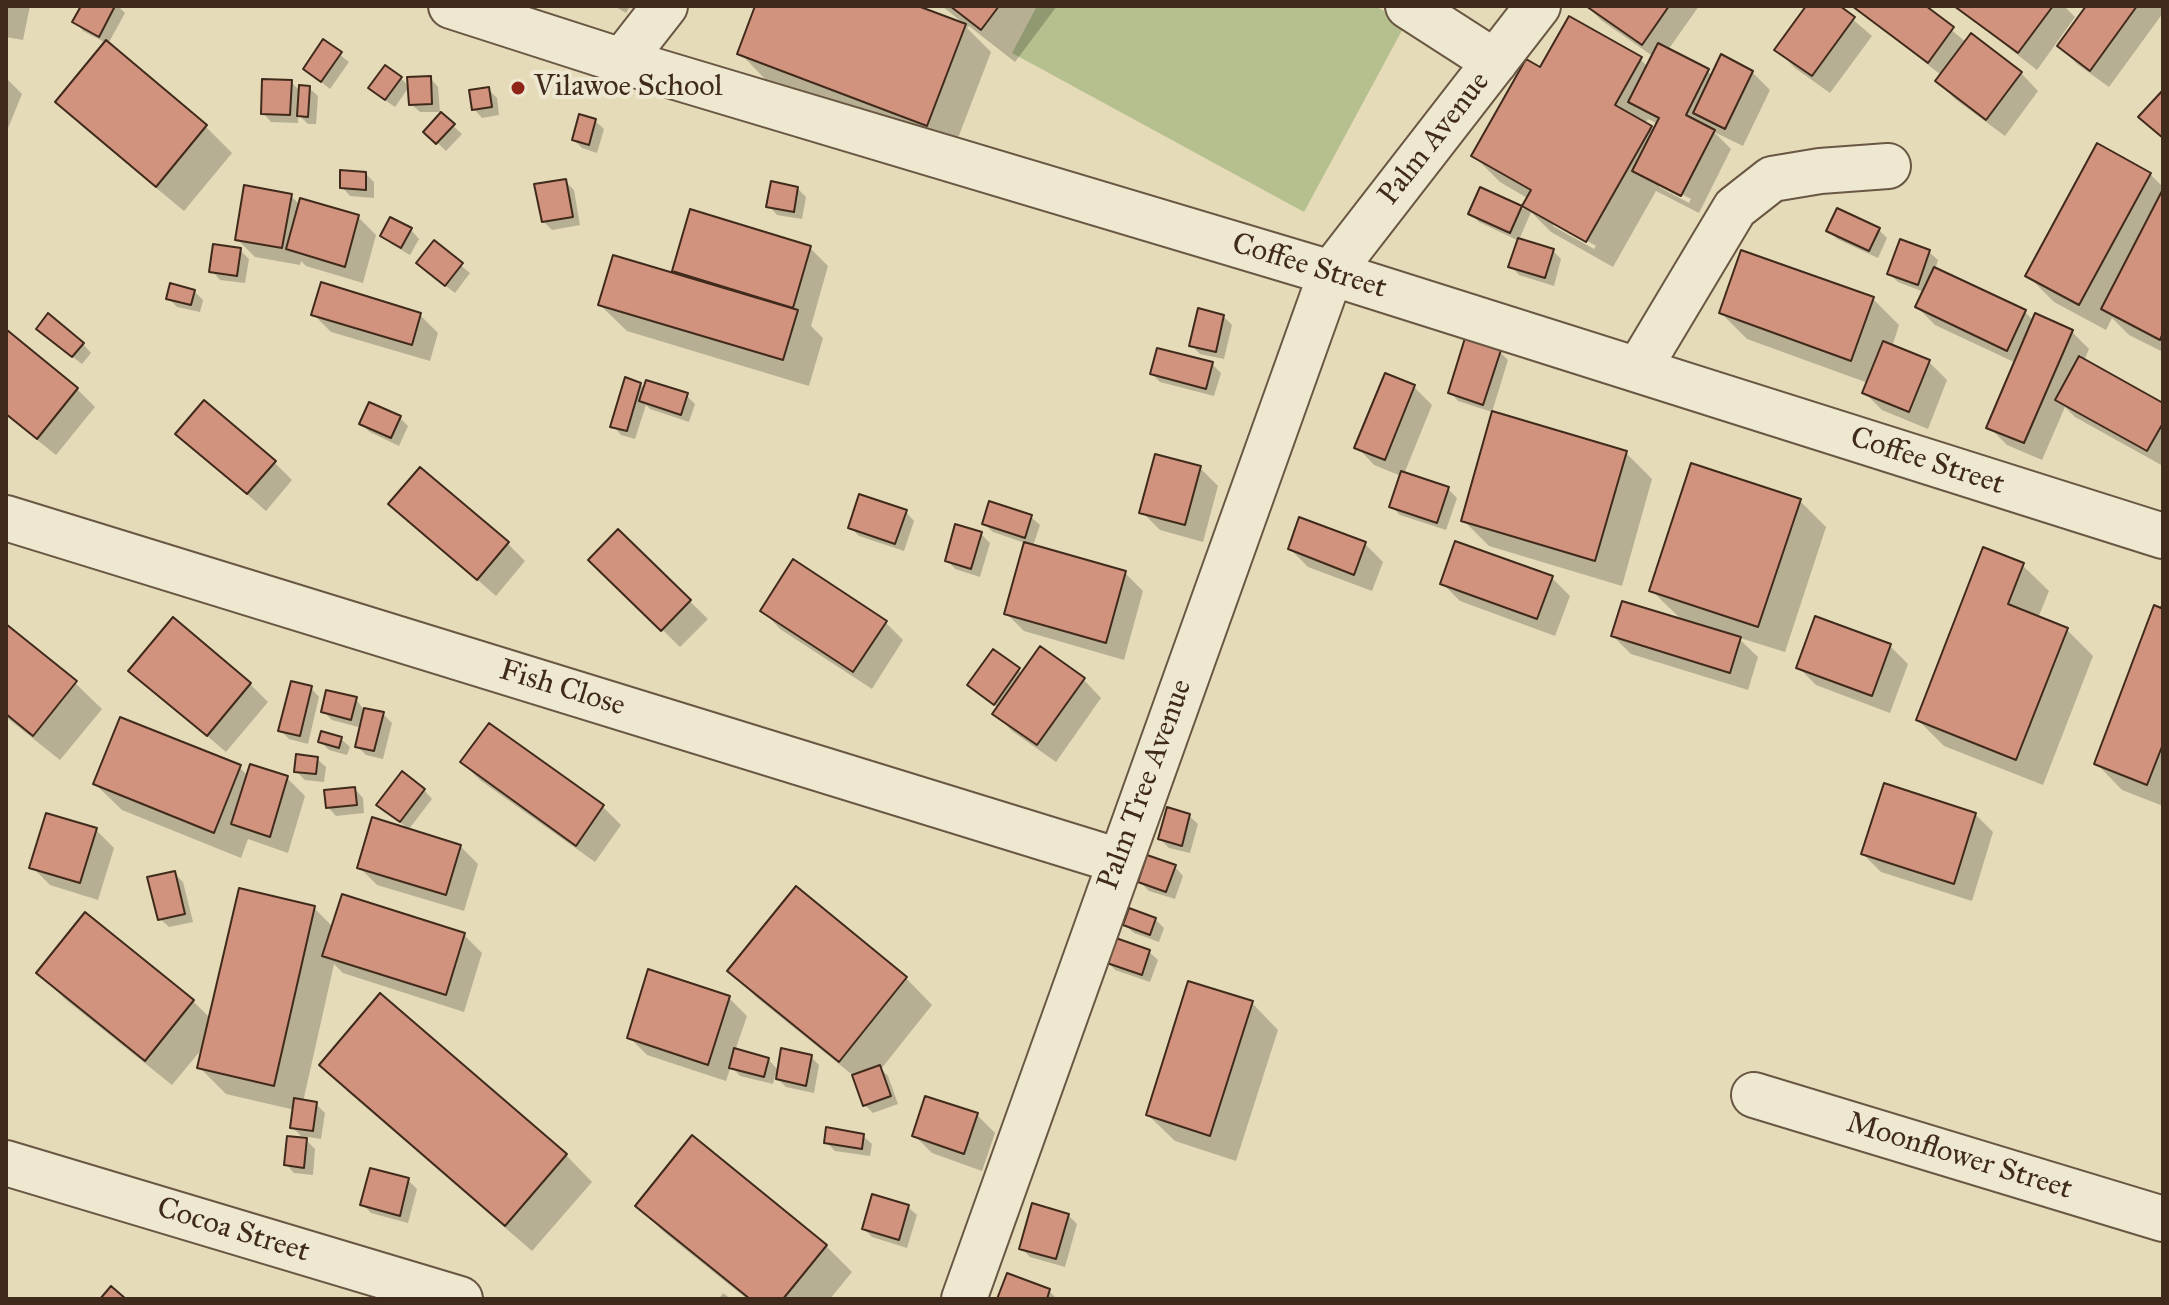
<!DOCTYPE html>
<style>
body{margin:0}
#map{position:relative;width:2169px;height:1305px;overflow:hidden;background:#e5dbb8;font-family:"IM FELL Great Primer",serif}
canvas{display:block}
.frame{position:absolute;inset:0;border:8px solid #402a1c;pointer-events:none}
</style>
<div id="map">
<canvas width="2169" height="1305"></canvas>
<div class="frame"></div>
</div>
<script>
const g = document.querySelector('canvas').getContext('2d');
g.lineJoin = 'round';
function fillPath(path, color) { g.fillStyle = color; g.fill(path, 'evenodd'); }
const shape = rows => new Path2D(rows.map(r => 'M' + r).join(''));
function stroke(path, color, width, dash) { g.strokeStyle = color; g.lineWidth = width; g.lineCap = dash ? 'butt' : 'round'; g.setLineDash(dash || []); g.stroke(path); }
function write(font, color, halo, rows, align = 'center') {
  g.font = font + ' "IM FELL Great Primer",serif'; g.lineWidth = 8; g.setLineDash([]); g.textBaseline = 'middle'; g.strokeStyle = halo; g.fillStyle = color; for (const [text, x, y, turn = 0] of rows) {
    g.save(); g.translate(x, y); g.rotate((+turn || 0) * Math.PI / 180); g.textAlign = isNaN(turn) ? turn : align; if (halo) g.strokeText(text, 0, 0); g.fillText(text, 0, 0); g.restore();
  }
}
fillPath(shape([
 [1037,6,1375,6,1406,23,1304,212,1012,53]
]), '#b6c08e');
fillPath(shape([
 [6,6,30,6,23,40,6,37],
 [83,6,118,6,125,13,108,44,206,127,232,153,184,211,84,128,58,102,106,43,83,31,75,22],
 [614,6,630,6,626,13],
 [758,6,912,6,968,27,942,6,1057,6,1015,62,969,26,967,28,991,52,953,151,766,80,740,53],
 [1587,6,1699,6,1668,50,1713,75,1752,72,1770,90,1743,146,1714,132,1731,149,1699,213,1656,191,1613,267,1551,232,1531,212,1519,240,1553,251,1561,259,1554,286,1519,275,1511,266,1519,241,1479,222,1470,213,1481,189,1523,209,1529,199,1500,182,1474,156,1541,70,1640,59,1648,67,1654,57,1601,20],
 [1648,119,1658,124,1654,131,1645,124],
 [1659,183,1691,199,1689,203,1659,187],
 [1553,221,1596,246,1594,249,1553,226],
 [1808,6,1837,6,1872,36,1830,93,1795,68,1777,50],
 [1853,6,1922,6,1966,42,2021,73,2038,91,2005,136,1955,99,1937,81,1941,75],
 [1955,6,2064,6,2075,17,2037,70],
 [2089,6,2163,6,2163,13,2109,87,2077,64,2059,46],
 [324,42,349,62,330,89,305,69],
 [6,78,22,94,6,133],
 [401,78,409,87,395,107,379,96],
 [430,78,438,87,440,112,420,112,411,104],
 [291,82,301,92,309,88,318,96,316,124,308,124,298,114,298,123,271,122,263,113],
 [488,89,497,98,499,115,482,118,474,109],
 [441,115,462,134,446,151,426,132],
 [595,121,604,129,597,153,582,148,574,140],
 [2098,146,2150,174,2163,187,2163,352,2129,335,2112,318,2106,330,2054,302,2028,276],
 [366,174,374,182,374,198,350,196,342,187],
 [565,181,574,190,580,225,552,230,543,221],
 [797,188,806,197,802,219,777,215,769,206],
 [291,196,300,205,358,217,376,235,363,283,306,266,301,261,300,265,255,257,237,239],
 [411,230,419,239,410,255,391,244,382,236],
 [1828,230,1879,230,1887,238,1878,258,1837,239],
 [434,243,470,273,455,293,427,272],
 [810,248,828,266,811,326,823,338,809,386,627,331,600,305,680,277,674,271],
 [240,250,249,259,245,283,220,280,212,271],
 [1929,252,1938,260,1935,270,2025,312,2034,321,2071,331,2089,349,2084,361,2163,405,2163,466,2075,417,2065,407,2042,460,2007,445,1989,427,2016,363,1935,325,1917,307,1924,292,1898,282,1889,274],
 [194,291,203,300,200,312,177,307,168,298],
 [1873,299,1899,325,1892,347,1929,362,1947,380,1928,429,1882,410,1864,392,1868,383,1747,339,1721,313],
 [313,314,420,315,438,333,430,361,331,332],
 [1223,316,1232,325,1224,359,1200,354,1191,345],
 [7,333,77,389,95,407,56,455,6,415],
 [47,337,83,344,91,353,82,364],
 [1500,352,1508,360,1492,412,1458,401,1450,392],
 [1212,364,1221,373,1214,396,1160,382,1152,374],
 [1386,376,1414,387,1432,405,1404,474,1448,489,1457,498,1446,530,1400,515,1391,506,1401,476,1374,465,1357,447],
 [640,384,645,389,686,395,695,404,689,422,650,409,646,405,635,439,621,435,613,426],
 [400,418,408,426,399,446,370,432,361,424],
 [178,434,274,462,292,480,266,511],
 [1626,453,1652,479,1622,586,1489,546,1463,520],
 [1200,468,1218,486,1203,542,1160,530,1142,512],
 [1800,501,1826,527,1785,652,1737,637,1758,657,1748,690,1631,654,1613,636,1683,621,1652,591],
 [391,504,507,543,525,561,496,596],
 [906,512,914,521,904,551,859,536,850,527],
 [1031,517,1040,525,1033,546,1125,573,1143,591,1124,660,1024,631,1006,613,1025,543,993,532,984,524],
 [618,532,708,619,680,647,591,560],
 [981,534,990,543,980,577,955,569,947,560],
 [1365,544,1383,562,1372,591,1308,567,1290,549],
 [2022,565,2049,591,2038,618,2066,629,2093,656,2043,785,1944,746,1918,720],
 [1552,578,1570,596,1555,636,1460,601,1442,583],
 [2163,609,2163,806,2122,790,2096,763],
 [763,611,885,622,903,640,872,689,780,629],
 [6,626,75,683,102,709,60,760,6,717],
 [1890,646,1908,664,1890,713,1816,685,1798,667],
 [993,652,1023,674,1084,680,1101,698,1056,762,1012,731,995,713,998,708,969,685],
 [131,671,250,684,268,702,226,752],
 [311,688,319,697,308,744,289,739,281,731],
 [356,699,364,710,383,714,392,723,383,759,366,755,357,746,362,728,332,720,324,712],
 [490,725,603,807,621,825,595,862,480,780,462,762],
 [341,739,350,747,347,755,329,750,321,742],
 [317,759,326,767,324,782,305,780,296,771],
 [239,767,248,776,287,778,305,796,288,853,248,839,241,858,122,810,95,784],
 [355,789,363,798,364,813,336,816,328,807],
 [424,790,432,799,409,829,387,813],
 [1975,814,1993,832,1972,901,1881,872,1863,854],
 [1189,816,1198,824,1190,853,1169,848,1160,839],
 [96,830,114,848,98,900,50,885,32,867],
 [460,846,478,864,464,911,377,885,359,867],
 [1175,867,1183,876,1175,899,1149,891,1140,882],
 [174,873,183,882,193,922,169,927,160,919],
 [796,889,906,978,932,1005,881,1069,888,1076,898,1104,873,1113,865,1105,855,1077,756,997,730,971],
 [314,908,333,927,464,935,482,953,464,1012,343,973,334,964,303,1102,316,1104,325,1113,321,1139,302,1136,315,1149,313,1175,294,1173,286,1164,305,1140,292,1127,295,1110,226,1094,200,1068,205,1045,172,1085,65,999,39,973,85,915,193,1001,211,1019],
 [1155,919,1164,928,1159,942,1134,933,1125,925],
 [1149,952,1158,960,1150,982,1115,970,1107,961],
 [381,996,566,1155,592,1182,532,1251,347,1091,321,1065],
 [729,998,747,1016,735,1051,768,1059,779,1071,811,1057,819,1065,814,1093,786,1087,775,1076,773,1084,740,1076,731,1066,726,1081,647,1055,629,1037],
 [1252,1003,1278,1030,1236,1161,1175,1141,1148,1115],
 [977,1115,995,1133,982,1171,932,1153,914,1135],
 [863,1136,872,1144,870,1156,835,1151,826,1142],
 [408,1180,417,1189,408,1223,371,1213,363,1205],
 [637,1206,826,1246,852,1272,830,1299,747,1299,664,1232],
 [908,1207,917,1215,907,1248,872,1237,864,1229],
 [1068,1215,1077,1224,1065,1267,1030,1257,1021,1248],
 [1049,1291,1057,1299,999,1299],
 [723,1293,731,1299,719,1299]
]), '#0003');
const building = shape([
 [81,6,115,6,99,37,72,22,81,6],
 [755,6,918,6,966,24,927,126,737,54,755,6],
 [950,6,999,6,981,30,950,6],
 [1586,6,1669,6,1642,45,1586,6],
 [1806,6,1840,6,1855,17,1812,76,1774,50,1806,6],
 [1852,6,1926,6,1954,27,1928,63,1852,6],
 [1954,6,2053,6,2018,53,1954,6],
 [2086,6,2137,6,2090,71,2057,46,2086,6],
 [1569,16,1642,57,1615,105,1652,126,1586,242,1522,206,1531,190,1471,156,1526,59,1540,67,1569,16],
 [1971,33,2022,72,1986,120,1935,81,1971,33],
 [323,39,342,52,321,82,303,69,323,39],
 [106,40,207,125,156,187,55,102,106,40],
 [1658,43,1709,69,1686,115,1715,130,1681,196,1632,171,1659,118,1628,102,1658,43],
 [1721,54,1753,71,1725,129,1693,113,1721,54],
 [385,65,402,77,385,100,368,88,385,65],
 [431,76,432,104,409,105,407,77,431,76],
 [262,79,292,80,290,115,261,114,262,79],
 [299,85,310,86,308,117,297,116,299,85],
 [489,87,492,107,472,110,469,90,489,87],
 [2163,90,2163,138,2138,117,2163,90],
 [441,112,455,124,436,144,423,132,441,112],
 [579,114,596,119,589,145,572,140,579,114],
 [2097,143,2151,173,2079,305,2025,276,2097,143],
 [340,170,366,172,366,190,340,188,340,170],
 [566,179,573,217,542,222,534,184,566,179],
 [771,181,798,187,794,212,766,207,771,181],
 [244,185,292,194,282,248,235,240,244,185],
 [1480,187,1522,206,1510,233,1468,214,1480,187],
 [2163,189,2163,333,2160,340,2101,309,2163,189],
 [300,198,359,215,345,267,286,249,300,198],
 [1837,208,1880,228,1869,251,1826,231,1837,208],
 [690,209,811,246,793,308,672,271,690,209],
 [390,217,412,228,401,248,380,236,390,217],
 [1518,238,1554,249,1545,278,1508,267,1518,238],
 [1900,239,1930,250,1918,285,1887,274,1900,239],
 [434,240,463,263,445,286,416,263,434,240],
 [213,244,241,248,237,276,209,272,213,244],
 [1741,250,1874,297,1851,361,1719,313,1741,250],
 [613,255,798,310,783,360,598,305,613,255],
 [1934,267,2026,310,2007,351,1915,307,1934,267],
 [321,282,421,313,412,345,311,315,321,282],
 [170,283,195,290,191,305,166,299,170,283],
 [1198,308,1224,315,1216,352,1189,346,1198,308],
 [48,313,84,343,72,357,36,329,48,313],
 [2035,313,2073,330,2024,443,1986,428,2035,313],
 [7,330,78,388,37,439,6,414,7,330],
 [1465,338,1501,350,1483,405,1448,393,1465,338],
 [1883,341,1930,360,1909,412,1862,393,1883,341],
 [1157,348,1213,362,1206,389,1150,374,1157,348],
 [2079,356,2163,403,2163,423,2147,451,2055,400,2079,356],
 [1385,373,1415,385,1385,460,1354,448,1385,373],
 [625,377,641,383,627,431,610,427,625,377],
 [646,380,688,393,681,415,639,401,646,380],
 [204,400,276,461,247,494,175,434,204,400],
 [369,402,401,416,391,438,359,424,369,402],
 [1492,411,1627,451,1595,561,1461,521,1492,411],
 [1155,454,1201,466,1185,525,1139,513,1155,454],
 [1691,463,1801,499,1758,627,1649,591,1691,463],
 [420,467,509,542,477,580,388,504,420,467],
 [1401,471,1449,487,1437,523,1389,507,1401,471],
 [859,494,907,510,895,544,848,528,859,494],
 [989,501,1032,515,1025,538,982,524,989,501],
 [1299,517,1366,542,1354,575,1288,549,1299,517],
 [955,524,982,532,971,569,945,561,955,524],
 [618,529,691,600,661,631,588,560,618,529],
 [1455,541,1553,576,1537,619,1440,584,1455,541],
 [1024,542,1126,571,1106,643,1004,614,1024,542],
 [1983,547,2024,563,2008,604,2068,628,2016,760,1916,720,1983,547],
 [793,559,887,621,853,672,760,611,793,559],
 [1622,601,1741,637,1730,673,1611,636,1622,601],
 [2163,604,2163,744,2147,785,2094,764,2154,605,2161,608,2163,604],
 [1815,616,1891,644,1872,696,1796,668,1815,616],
 [173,617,251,683,207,736,128,671,173,617],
 [6,624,77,681,33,736,6,714,6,624],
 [1040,646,1085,678,1037,745,992,714,1040,646],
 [993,649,1020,668,994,705,967,685,993,649],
 [291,681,312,686,300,736,278,731,291,681],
 [326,690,357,697,351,720,321,712,326,690],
 [364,708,384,712,374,751,355,747,364,708],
 [120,717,241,765,214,833,93,784,120,717],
 [489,723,604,805,576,846,460,762,489,723],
 [321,731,342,737,339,748,318,742,321,731],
 [296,754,318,757,316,774,294,772,296,754],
 [250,764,288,776,270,837,231,824,250,764],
 [402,771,425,789,400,822,376,805,402,771],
 [1884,783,1976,813,1954,884,1861,854,1884,783],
 [355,787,357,805,326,808,324,790,355,787],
 [1167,807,1190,814,1182,846,1158,839,1167,807],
 [46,813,97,828,80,883,29,868,46,813],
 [372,817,461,845,446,895,357,868,372,817],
 [1147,855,1176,865,1166,892,1138,882,1147,855],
 [175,871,185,914,158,920,147,877,175,871],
 [796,886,907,977,839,1062,727,971,796,886],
 [239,888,315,906,274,1086,197,1068,239,888],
 [342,894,465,933,446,995,322,956,342,894],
 [1129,908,1156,918,1150,935,1123,925,1129,908],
 [85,912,194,1000,145,1061,36,973,85,912],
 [1113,937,1150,950,1142,975,1104,962,1113,937],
 [648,969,730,996,708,1065,627,1038,648,969],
 [1188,981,1253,1001,1210,1136,1146,1115,1188,981],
 [380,993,567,1154,505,1226,319,1065,380,993],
 [734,1048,769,1058,764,1077,729,1068,734,1048],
 [781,1048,812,1055,806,1086,776,1079,781,1048],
 [880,1065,891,1096,863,1106,852,1075,880,1065],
 [925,1096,978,1113,964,1154,912,1136,925,1096],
 [294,1098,317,1102,313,1131,290,1128,294,1098],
 [826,1127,864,1134,862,1149,824,1143,826,1127],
 [692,1135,827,1245,783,1299,750,1299,635,1206,692,1135],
 [287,1136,307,1138,304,1168,284,1165,287,1136],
 [370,1168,409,1178,400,1216,360,1205,370,1168],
 [872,1194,909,1205,899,1240,862,1229,872,1194],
 [1032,1203,1069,1214,1056,1259,1019,1249,1032,1203],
 [1007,1273,1050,1289,1047,1299,997,1299,1007,1273],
 [111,1286,126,1299,100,1299,111,1286]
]);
fillPath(building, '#d1937d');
stroke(building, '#402a1c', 2);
const minor = shape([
 [451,6,622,61,1331,273,2163,536],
 [1408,6,1495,62],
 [622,61,665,6],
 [1638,370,1735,208,1772,179,1820,171,1888,166],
 [6,518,1119,861],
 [1754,1095,2163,1219],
 [6,1163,460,1299],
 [964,1299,1331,273,1538,6]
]);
stroke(minor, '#695643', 48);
stroke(minor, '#eee8d1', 44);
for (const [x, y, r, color] of [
 [518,88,8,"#8f2418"]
]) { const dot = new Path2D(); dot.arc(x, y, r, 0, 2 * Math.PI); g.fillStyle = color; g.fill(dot); stroke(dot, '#eee8d1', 3); }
write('30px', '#402a1c', '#eee8d1', [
 ["Vilawoe School",534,88]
], 'left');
write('30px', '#402a1c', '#eee8d1', [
 ["Palm Avenue",1435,139,-52],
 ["Coffee Street",1309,267,17],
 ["Coffee Street",1927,462,18],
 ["Fish Close",562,689,17],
 ["Palm Tree Avenue",1146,785,-70],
 ["Moonflower Street",1959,1157,17],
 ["Cocoa Street",233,1231,17]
]);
</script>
